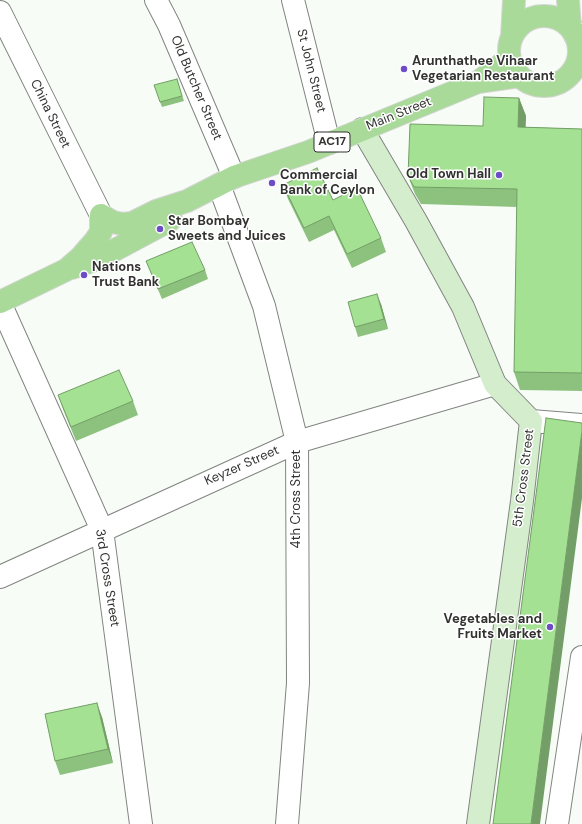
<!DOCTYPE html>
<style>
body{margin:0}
canvas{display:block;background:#f8fcf7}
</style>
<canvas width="582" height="824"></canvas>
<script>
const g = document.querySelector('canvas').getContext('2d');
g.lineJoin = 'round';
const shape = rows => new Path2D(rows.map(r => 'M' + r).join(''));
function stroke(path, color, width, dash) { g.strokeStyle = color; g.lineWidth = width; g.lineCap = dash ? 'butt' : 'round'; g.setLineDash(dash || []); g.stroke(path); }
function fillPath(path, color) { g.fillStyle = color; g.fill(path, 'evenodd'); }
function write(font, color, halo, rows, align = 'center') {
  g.font = font + ' "DM Sans",sans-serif'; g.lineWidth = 3; g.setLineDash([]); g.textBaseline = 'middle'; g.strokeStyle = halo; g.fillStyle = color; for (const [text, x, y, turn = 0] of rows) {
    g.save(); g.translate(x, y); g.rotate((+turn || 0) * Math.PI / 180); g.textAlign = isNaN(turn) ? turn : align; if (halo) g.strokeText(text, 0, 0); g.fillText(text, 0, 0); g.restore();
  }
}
const minor = shape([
 [156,0,169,25,234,177],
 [293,0,329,143],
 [0,12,101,215],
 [219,185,264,306,297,442,298,683,287,824],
 [0,303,102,530,141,824],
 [0,577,297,442,495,384]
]);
const tertiary = shape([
 [579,55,582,59],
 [531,421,582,425],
 [557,824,582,657]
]);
const secondary = shape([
 [575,35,582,33],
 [362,129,416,221,463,307,495,384,531,421,522,501,478,824]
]);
const primary = shape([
 [568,0,570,27],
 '509 51a35 35 0 1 1 70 0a35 35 0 1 1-70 0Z',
 [512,37,514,0],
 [510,58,478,82,520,76],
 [72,268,98,259,169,221,171,219],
 [0,302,66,270,81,257,95,241,101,232,101,215,113,222,122,224,132,223,156,211,187,201,234,177,308,152,478,82]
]);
stroke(minor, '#818580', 24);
stroke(tertiary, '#818580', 24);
stroke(secondary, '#818580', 24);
stroke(primary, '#d6d6d6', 24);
stroke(minor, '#fff', 22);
stroke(tertiary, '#fff', 22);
stroke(secondary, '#d4edcd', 22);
stroke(primary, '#a9da9a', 22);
fillPath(shape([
 [177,79,184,101,162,107,160,102],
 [519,98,526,116,525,127,582,129,582,391,520,390,514,372,517,207,421,204,415,194,408,176,483,126],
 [283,185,333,200,381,238,386,252,352,268,334,230,309,242,288,199],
 [146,261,205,270,208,279,162,299],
 [381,304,388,329,358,337,355,327],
 [58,395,133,401,138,415,76,441,63,409],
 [102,717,113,763,60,775,55,761]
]), '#8dc27e');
fillPath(shape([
 [519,98,526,116,525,145,518,127],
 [377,294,381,304,388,329,384,319],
 [582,431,582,498,540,824,531,824],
 [97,703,102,717,113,763,108,749]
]), '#739e67');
const building = shape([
 [177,79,182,96,160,102,154,85,177,79],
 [484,97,519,98,518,127,582,129,582,373,514,372,517,189,414,187,408,176,410,124,483,126,484,97],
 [317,168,333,200,357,188,381,238,347,254,329,216,304,228,283,185,317,168],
 [192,242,205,270,158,289,146,261,192,242],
 [377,294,384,319,355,327,348,302,377,294],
 [119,370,133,401,71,427,58,395,119,370],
 [546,418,582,423,582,431,531,824,493,824,546,418],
 [97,703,108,749,55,761,45,714,97,703]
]);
fillPath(building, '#a4e193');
stroke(building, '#739e67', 1);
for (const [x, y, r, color] of [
 [404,69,4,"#6c4dc6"],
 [499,175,4,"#6c4dc6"],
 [272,183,4,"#6c4dc6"],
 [160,229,4,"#6c4dc6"],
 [84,275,4,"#6c4dc6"],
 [550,627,4,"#6c4dc6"]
]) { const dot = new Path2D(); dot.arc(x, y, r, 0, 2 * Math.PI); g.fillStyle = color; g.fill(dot); stroke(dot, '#fff', 1.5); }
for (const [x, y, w] of [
 [332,142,36]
]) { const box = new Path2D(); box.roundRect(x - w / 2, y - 10, w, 20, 3); g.fillStyle = '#fff'; g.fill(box); stroke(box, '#323331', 1); }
write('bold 12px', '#323331', null, [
 ["AC17",332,142]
]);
write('bold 13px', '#323331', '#fff', [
 ["Arunthathee Vihaar",412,62],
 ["Vegetarian Restaurant",412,77],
 ["Old Town Hall",491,175,"right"],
 ["Commercial",280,176],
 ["Bank of Ceylon",280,191],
 ["Star Bombay",168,222],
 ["Sweets and Juices",168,237],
 ["Nations",92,268],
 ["Trust Bank",92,283],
 ["Vegetables and",542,620,"right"],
 ["Fruits Market",542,635,"right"]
], 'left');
write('13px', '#323331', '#fff', [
 ["St John Street",311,71,76],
 ["Old Butcher Street",196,88,67],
 ["China Street",50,114,64],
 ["Main Street",399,114,-22],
 ["Keyzer Street",242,466,-24],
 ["5th Cross Street",524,478,-83],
 ["4th Cross Street",297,499,-90],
 ["3rd Cross Street",107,578,81]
]);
</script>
